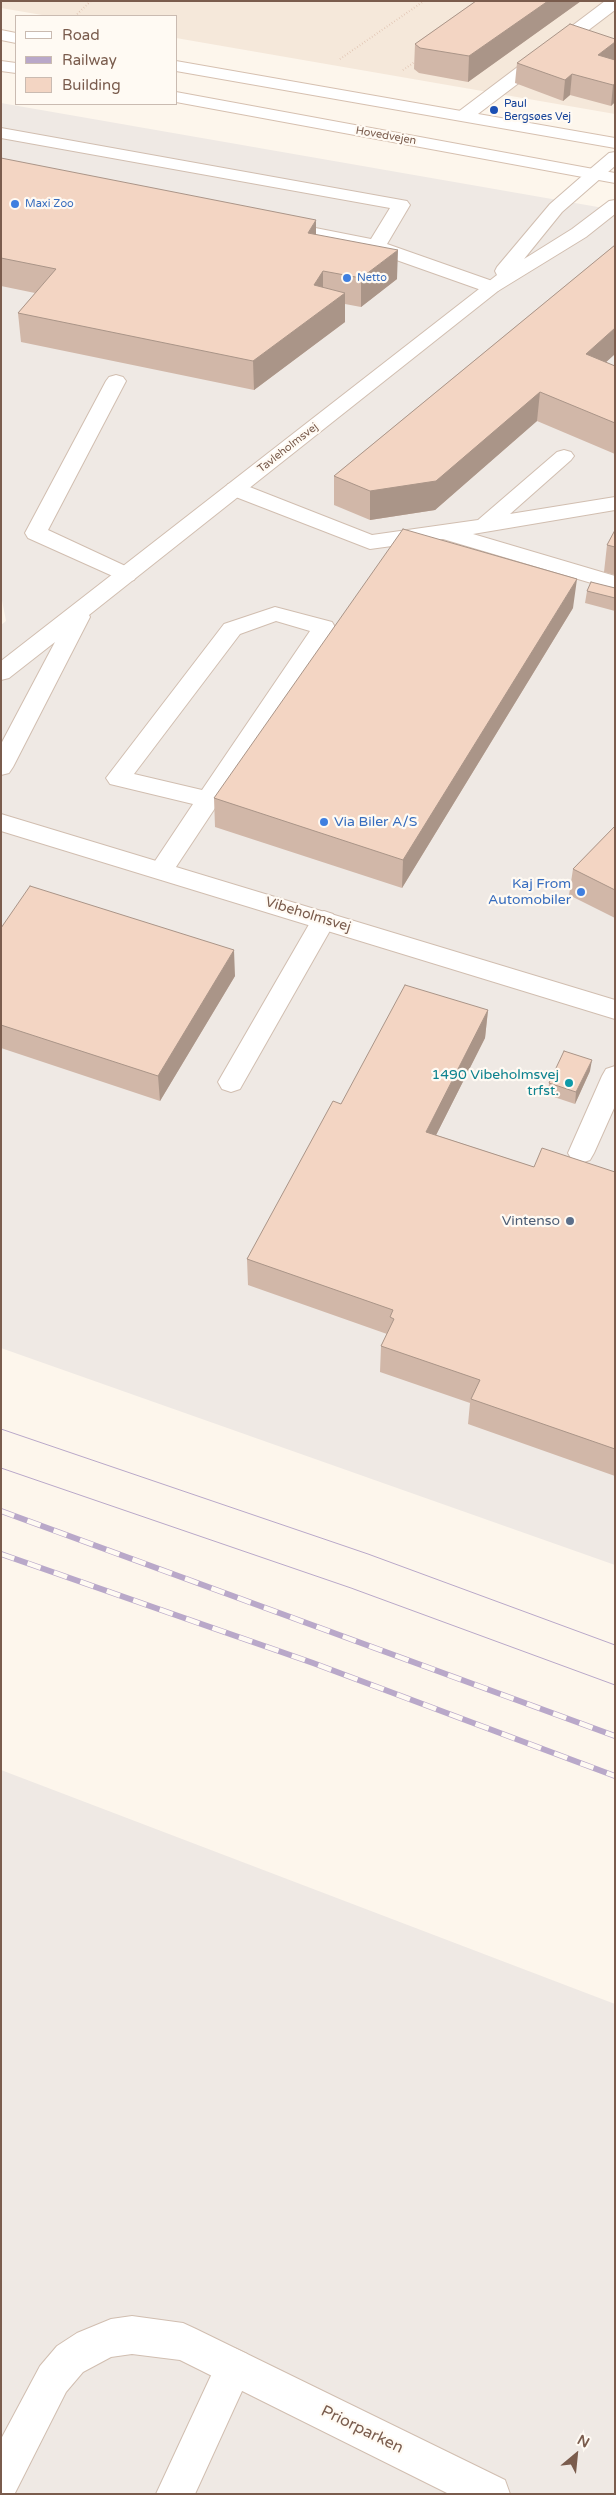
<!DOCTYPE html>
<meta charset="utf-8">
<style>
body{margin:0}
#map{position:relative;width:616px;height:2495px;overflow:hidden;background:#fdf6ec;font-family:"Varela Round",sans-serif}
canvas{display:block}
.frame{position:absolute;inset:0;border:2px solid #7a5c4d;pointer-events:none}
.legend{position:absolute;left:15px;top:15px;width:162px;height:90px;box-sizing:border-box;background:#fffaf3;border:1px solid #cabbb1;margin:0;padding:6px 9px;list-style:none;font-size:15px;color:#7a5c4d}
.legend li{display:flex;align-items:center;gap:10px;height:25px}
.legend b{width:25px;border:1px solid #cabbb1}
.north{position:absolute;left:551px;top:2430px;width:50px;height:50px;-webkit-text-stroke:4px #fffaf3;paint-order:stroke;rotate:28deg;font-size:14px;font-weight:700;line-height:20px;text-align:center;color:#7a5c4d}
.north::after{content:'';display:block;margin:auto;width:18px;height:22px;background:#7a5c4d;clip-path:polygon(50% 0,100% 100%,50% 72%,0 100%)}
</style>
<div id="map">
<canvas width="616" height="2495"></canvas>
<div class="frame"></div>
<ul class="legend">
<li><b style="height:6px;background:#fff"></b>Road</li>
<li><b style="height:6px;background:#b9a8c9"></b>Railway</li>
<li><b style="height:14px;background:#f3d5c3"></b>Building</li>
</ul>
<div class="north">N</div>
</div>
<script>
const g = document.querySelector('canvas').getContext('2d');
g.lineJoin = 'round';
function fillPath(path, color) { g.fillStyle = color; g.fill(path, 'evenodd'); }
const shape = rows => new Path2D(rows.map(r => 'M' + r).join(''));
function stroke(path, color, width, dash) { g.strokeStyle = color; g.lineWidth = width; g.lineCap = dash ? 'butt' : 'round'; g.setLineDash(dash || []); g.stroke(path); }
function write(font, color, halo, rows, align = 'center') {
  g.font = font + ' "Varela Round",sans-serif'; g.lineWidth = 4.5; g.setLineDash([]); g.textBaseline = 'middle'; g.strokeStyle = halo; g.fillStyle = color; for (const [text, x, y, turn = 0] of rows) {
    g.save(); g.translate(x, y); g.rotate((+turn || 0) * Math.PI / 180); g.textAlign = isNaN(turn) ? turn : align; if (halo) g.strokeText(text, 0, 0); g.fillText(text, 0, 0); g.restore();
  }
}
fillPath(shape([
 [1,1,615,1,615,114,176,38,176,16,48,16,1,8]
]), '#f5e8da');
fillPath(shape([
 [1,103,615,210,615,1565,1,1348,1,625,6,621,1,595],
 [1,1770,615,2004,615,2494,1,2494]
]), '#efe9e4');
const service = shape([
 [605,1,615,1,615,10,470,120,458,120,455,116,458,112,605,1],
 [1,128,407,201,410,205,387,244,498,283,501,287,498,291,484,291,371,251,280,233,273,231,271,227,273,223,280,221,371,239,390,208,1,138,1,128],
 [116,375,123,377,126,381,48,530,134,570,137,575,134,580,126,582,28,538,25,533,106,381,109,377,116,375],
 [564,450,571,452,574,456,571,460,510,514,615,497,615,510,473,534,615,576,615,590,443,539,370,549,228,494,225,489,228,484,235,483,242,484,372,535,478,520,557,452,564,450],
 [275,607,332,622,335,627,170,876,161,879,152,876,149,870,193,804,110,784,106,778,224,624,275,607],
 [276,621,310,631,202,790,134,774,240,634,276,621],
 [324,911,333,914,336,920,240,1089,231,1092,222,1089,218,1082,222,1075,315,914,324,911],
 [615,1066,615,1106,594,1153,590,1160,581,1163,572,1160,568,1153,602,1076,606,1069,615,1066],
 [234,2348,247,2354,253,2367,195,2494,156,2494,221,2354,234,2348]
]);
const minor = shape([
 [595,169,601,170,604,174,601,178,562,212,524,259,572,229,609,201,615,200,615,214,586,237,498,291,89,615,90,617,13,767,9,773,1,775,1,744,55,642,9,678,1,680,1,661,497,275,495,271,497,267,550,204,589,170,595,169],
 [1,814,615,1000,615,1019,1,831,1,814],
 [132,2316,183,2323,196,2329,505,2480,510,2494,449,2494,180,2360,132,2354,111,2357,83,2372,66,2392,15,2493,1,2494,1,2439,40,2366,57,2346,77,2333,111,2319,132,2316]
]);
const tertiary = shape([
 [615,152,615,166,601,178,589,178,586,174,589,170,609,153,615,152]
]);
const secondary = shape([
 [1,30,16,33,16,43,1,40,1,30],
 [1,61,16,63,16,73,1,71,1,61],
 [176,61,615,138,615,148,176,71,176,61],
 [176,92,615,173,615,183,176,102,176,92]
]);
stroke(service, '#d1beb0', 2);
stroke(minor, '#d1beb0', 2);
stroke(tertiary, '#d1beb0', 2);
stroke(secondary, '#d6c0b0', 2);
stroke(shape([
 [75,16,91,1],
 [340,59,424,1],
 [403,70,416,61]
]), '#d9b8a5', 2, [0.5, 2.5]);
fillPath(service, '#fff');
fillPath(minor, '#fff');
fillPath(tertiary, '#fff');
fillPath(secondary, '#fff');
stroke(shape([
 [1,1429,368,1554,615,1645],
 [1,1468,351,1588,615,1685]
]), '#b9a8c9', 1);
const rail = shape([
 [1,1511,615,1736],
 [1,1554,313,1663,615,1776]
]);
stroke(rail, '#b9a8c9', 6);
stroke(rail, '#fffaf3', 4.5, [14]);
fillPath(shape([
 [476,1,581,1,468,82,419,73,414,69,415,44],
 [615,39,615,102,611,106,570,95,563,101,515,83,517,63],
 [1,158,316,235,397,279,361,307,345,304,345,322,254,390,21,342,18,313,35,293,1,286],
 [615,245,615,354,606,362,615,366,615,454,537,421,435,510,370,520,334,505,334,476],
 [615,530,615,575,604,572,607,545],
 [615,588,615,611,585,603,587,591],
 [573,608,402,888,215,827,214,798],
 [615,826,615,918,569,895,573,869],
 [1,928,235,976,160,1101,1,1048],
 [488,1010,485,1038,436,1135,534,1167,615,1172,615,1476,468,1424,470,1403,380,1372,381,1346,387,1334,248,1285,247,1259,341,1104],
 [590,1071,575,1104,548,1095,549,1083]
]), '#d1b7a8');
fillPath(shape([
 [548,1,581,1,468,82,469,56],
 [615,42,615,61,598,55],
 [572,74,570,95,563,101,565,80],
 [615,84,615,102,611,106,613,85],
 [316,220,316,248,308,233],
 [398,250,397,279,361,307,361,278],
 [323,271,323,299,314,285],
 [345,293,345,322,254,390,253,361],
 [615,328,615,354,583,383,586,354],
 [540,392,537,421,435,510,370,520,370,491],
 [577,579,573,608,402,888,403,860],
 [234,950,235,976,160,1101,158,1076],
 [488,1010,485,1038,424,1159,426,1132],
 [592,1060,590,1071,575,1104,576,1092]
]), '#aa9588');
const building = shape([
 [476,1,548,1,469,56,420,48,415,44,476,1],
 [570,24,615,39,615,42,598,55,615,60,615,84,613,85,572,74,565,80,517,63,570,24],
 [1,158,316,220,308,233,398,250,361,278,323,271,314,285,345,293,253,361,18,313,56,269,1,258,1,158],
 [615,245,615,328,586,354,615,366,615,423,540,392,436,481,370,491,334,476,615,245],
 [403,529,577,579,403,860,214,798,403,529],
 [615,530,615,547,607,545,615,530],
 [591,582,615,588,615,598,587,591,591,582],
 [615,826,615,890,573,869,615,826],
 [30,886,234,950,158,1076,1,1025,1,928,30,886],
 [405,985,488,1010,426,1132,534,1167,542,1148,615,1172,615,1449,471,1399,480,1380,381,1346,394,1319,390,1317,393,1310,247,1259,333,1101,341,1104,405,985],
 [564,1051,592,1060,576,1092,549,1083,564,1051]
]);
fillPath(building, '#f3d5c3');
stroke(building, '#aa9588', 1);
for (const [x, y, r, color] of [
 [494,110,5,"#1a4fb4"],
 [15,204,5,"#3f7fe0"],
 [347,278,5,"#3f7fe0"],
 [324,822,5,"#3f7fe0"],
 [581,892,5,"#3f7fe0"],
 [569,1083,5,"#0f9aa8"],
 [570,1221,5,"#5c6f8a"]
]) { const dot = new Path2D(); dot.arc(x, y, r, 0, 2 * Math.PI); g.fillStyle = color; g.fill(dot); stroke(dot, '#fffaf3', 2); }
write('11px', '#164399', '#fffaf3', [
 ["Paul",504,104],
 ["Bergsøes Vej",504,117]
], 'left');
write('11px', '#7a5c4d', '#fffaf3', [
 ["Hovedvejen",386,136,10],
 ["Tavleholmsvej",288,448,-38]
]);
write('11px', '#366cbe', '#fffaf3', [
 ["Maxi Zoo",25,204],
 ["Netto",357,278]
], 'left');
write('14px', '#366cbe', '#fffaf3', [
 ["Via Biler A/S",334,822],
 ["Kaj From",571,884,"right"],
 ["Automobiler",571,900,"right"]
], 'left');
write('14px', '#7a5c4d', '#fffaf3', [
 ["Vibeholmsvej",308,915,17]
]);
write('14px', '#0d838f', '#fffaf3', [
 ["1490 Vibeholmsvej",559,1075],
 ["trfst.",559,1091]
], 'right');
write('14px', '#4e5e75', '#fffaf3', [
 ["Vintenso",560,1221]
], 'right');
write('16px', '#7a5c4d', '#fffaf3', [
 ["Priorparken",362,2430,26]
]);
</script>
